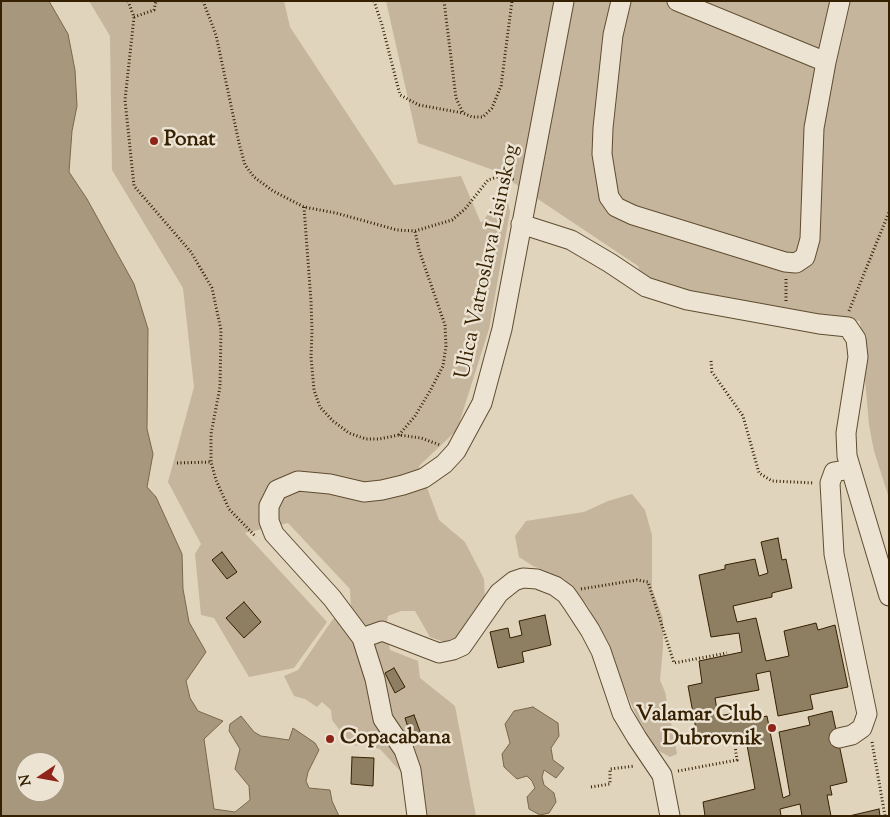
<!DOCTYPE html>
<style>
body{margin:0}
#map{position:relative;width:890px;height:817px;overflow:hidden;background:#e1d4bc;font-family:"Sorts Mill Goudy",serif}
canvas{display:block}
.frame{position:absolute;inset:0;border:2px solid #352001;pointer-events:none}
.north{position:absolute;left:15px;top:752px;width:50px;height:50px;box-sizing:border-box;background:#ece3d3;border:1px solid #a3957f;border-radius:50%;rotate:258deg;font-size:14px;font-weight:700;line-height:20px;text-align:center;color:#352001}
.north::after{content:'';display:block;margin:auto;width:18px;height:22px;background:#8f2418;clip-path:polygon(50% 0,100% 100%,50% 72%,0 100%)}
</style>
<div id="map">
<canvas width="890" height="817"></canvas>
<div class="frame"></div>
<div class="north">N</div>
</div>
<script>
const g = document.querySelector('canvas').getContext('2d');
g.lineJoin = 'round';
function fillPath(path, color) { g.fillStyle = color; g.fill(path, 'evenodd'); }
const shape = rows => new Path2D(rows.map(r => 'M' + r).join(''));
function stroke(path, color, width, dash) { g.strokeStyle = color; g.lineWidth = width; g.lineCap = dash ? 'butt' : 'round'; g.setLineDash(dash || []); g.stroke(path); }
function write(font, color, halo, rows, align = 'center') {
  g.font = font + ' "Sorts Mill Goudy",serif'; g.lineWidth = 5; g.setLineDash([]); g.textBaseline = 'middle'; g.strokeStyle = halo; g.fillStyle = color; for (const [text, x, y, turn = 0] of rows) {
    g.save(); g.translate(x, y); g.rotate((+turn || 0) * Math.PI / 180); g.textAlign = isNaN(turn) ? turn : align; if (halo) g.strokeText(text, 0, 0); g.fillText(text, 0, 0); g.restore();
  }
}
fillPath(shape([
 [89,1,284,1,290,27,394,185,461,176,481,223,506,192,510,212,489,329,457,430,419,466,439,520,465,542,484,579,485,601,461,636,444,642,430,637,415,611,401,611,388,616,386,626,390,650,418,661,420,678,455,706,476,816,408,816,404,789,400,771,380,749,368,746,351,745,332,720,331,710,322,702,317,707,305,699,294,696,284,676,298,670,333,619,351,611,350,589,288,523,245,533,327,622,294,668,249,677,214,618,201,615,195,554,201,544,168,482,194,387,183,288,112,170,110,36],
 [386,1,889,1,889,498,874,451,869,425,860,321,708,299,643,280,638,266,496,171,418,143],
 [632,494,645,510,652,535,652,589,663,618,663,647,660,680,665,692,677,754,670,757,657,750,637,717,589,608,564,579,533,566,519,557,515,536,526,521,584,512,608,501]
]), '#c4b59c');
const water = shape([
 [1,1,49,1,68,34,75,70,77,106,72,131,69,172,87,199,134,284,148,329,147,429,153,454,147,487,156,497,182,554,183,589,189,622,206,652,186,681,190,698,198,711,223,721,204,739,214,809,235,812,250,800,249,786,235,769,240,749,229,731,230,724,241,716,254,732,261,736,289,740,293,728,315,743,319,750,308,772,306,781,309,788,330,790,332,801,339,816,1,816,1,1],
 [25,762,55,762,55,792,25,792,25,762],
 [533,707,558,723,559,736,551,748,553,760,564,768,556,778,544,770,542,777,544,785,554,793,556,802,549,813,540,815,529,809,527,797,535,788,532,781,527,776,517,779,504,767,502,754,510,743,505,724,514,711,533,707]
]);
fillPath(water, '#a7977c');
stroke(water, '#79674b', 1);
const building = shape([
 [778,538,782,560,786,559,792,588,772,593,772,597,733,606,737,622,756,618,766,661,789,656,784,631,816,623,818,630,835,625,848,687,810,695,813,709,778,716,770,671,756,674,759,690,715,698,718,716,736,713,738,722,767,716,783,798,790,795,779,732,810,725,808,717,832,711,847,782,830,786,832,795,827,795,831,816,802,816,800,804,780,809,781,816,705,816,703,802,755,789,747,745,735,746,732,734,698,740,688,686,702,683,699,661,742,652,739,633,711,637,699,575,725,569,725,565,755,559,759,576,768,573,761,542,778,538],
 [222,552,237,572,227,579,212,560,222,552],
 [244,602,261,622,244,638,226,618,244,602],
 [545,615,551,645,522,652,524,662,498,668,490,632,508,628,510,638,522,635,519,621,545,615],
 [394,668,405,687,395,693,385,673,394,668],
 [414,715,422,737,412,740,405,718,414,715],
 [352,757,374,758,373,786,351,784,352,757],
 [879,809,880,816,849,816,879,809]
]);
fillPath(building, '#8e7e62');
stroke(building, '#352001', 1);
const minor = shape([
 [621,1,613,35,603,128,602,154,609,197,616,207,633,215,785,262,796,263,805,257,810,239,814,128,826,62,840,1],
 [677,1,826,62],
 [521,224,571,240,610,263,646,287,687,300,819,324,848,327,856,339,858,357,846,433,847,456,889,596],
 [362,638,382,631,439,653,453,650,462,646,499,593,514,581,523,578,537,579,555,586,566,594,573,604,590,630,601,651,622,713,637,738,662,775,670,816],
 [839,738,852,735,862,728,867,714,834,554,830,483,834,472,850,469],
 [417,816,411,770,404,750,383,719,375,679,362,638,332,598,274,534,269,521,269,506,277,490,298,481,330,484,364,492,382,490,403,485,424,478,444,464,456,451,482,403,502,329,564,1]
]);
stroke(minor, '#604d30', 21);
stroke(shape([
 [128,1,134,17,125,100,134,186,191,252,212,288,221,330,220,387,211,434,211,462,216,480,229,509,256,537],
 [203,1,216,35,239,143,245,165,254,177,273,191,304,207,336,213,397,230,415,231,452,220,465,209,488,180,503,175,514,180],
 [374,1,382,25,400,95,419,105,463,113],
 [444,1,456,98,463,113,472,117,483,117,492,108,501,86,512,1],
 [134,17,154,10,156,1],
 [304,207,311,301,312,331,311,357,314,390,320,407,333,421,349,433,366,439,379,439,399,435,421,438,440,445],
 [786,279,786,303],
 [849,311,889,212],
 [711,361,712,372,743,416,759,473,772,481,814,483],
 [399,435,415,416,430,391,443,366,446,346,445,325,419,250,415,231],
 [177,463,211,462],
 [581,589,637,580,648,582,674,663,727,653],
 [872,742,885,816],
 [678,771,737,760,735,746],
 [591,787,610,784,610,769,635,766]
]), '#352001', 3, [1, 2.5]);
stroke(minor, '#ece3d3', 19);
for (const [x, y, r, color] of [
 [154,141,5,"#8f2418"],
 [772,728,5,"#8f2418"],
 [330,739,5,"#8f2418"]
]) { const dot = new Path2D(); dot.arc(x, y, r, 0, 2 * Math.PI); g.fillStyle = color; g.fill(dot); stroke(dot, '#ece3d3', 2); }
write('bold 21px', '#352001', '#ece3d3', [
 ["Ponat",164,141],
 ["Valamar Club",762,716,"right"],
 ["Dubrovnik",762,740,"right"],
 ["Copacabana",340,739]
], 'left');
write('21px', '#352001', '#ece3d3', [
 ["Ulica Vatroslava Lisinskog",489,262,-78]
]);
</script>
